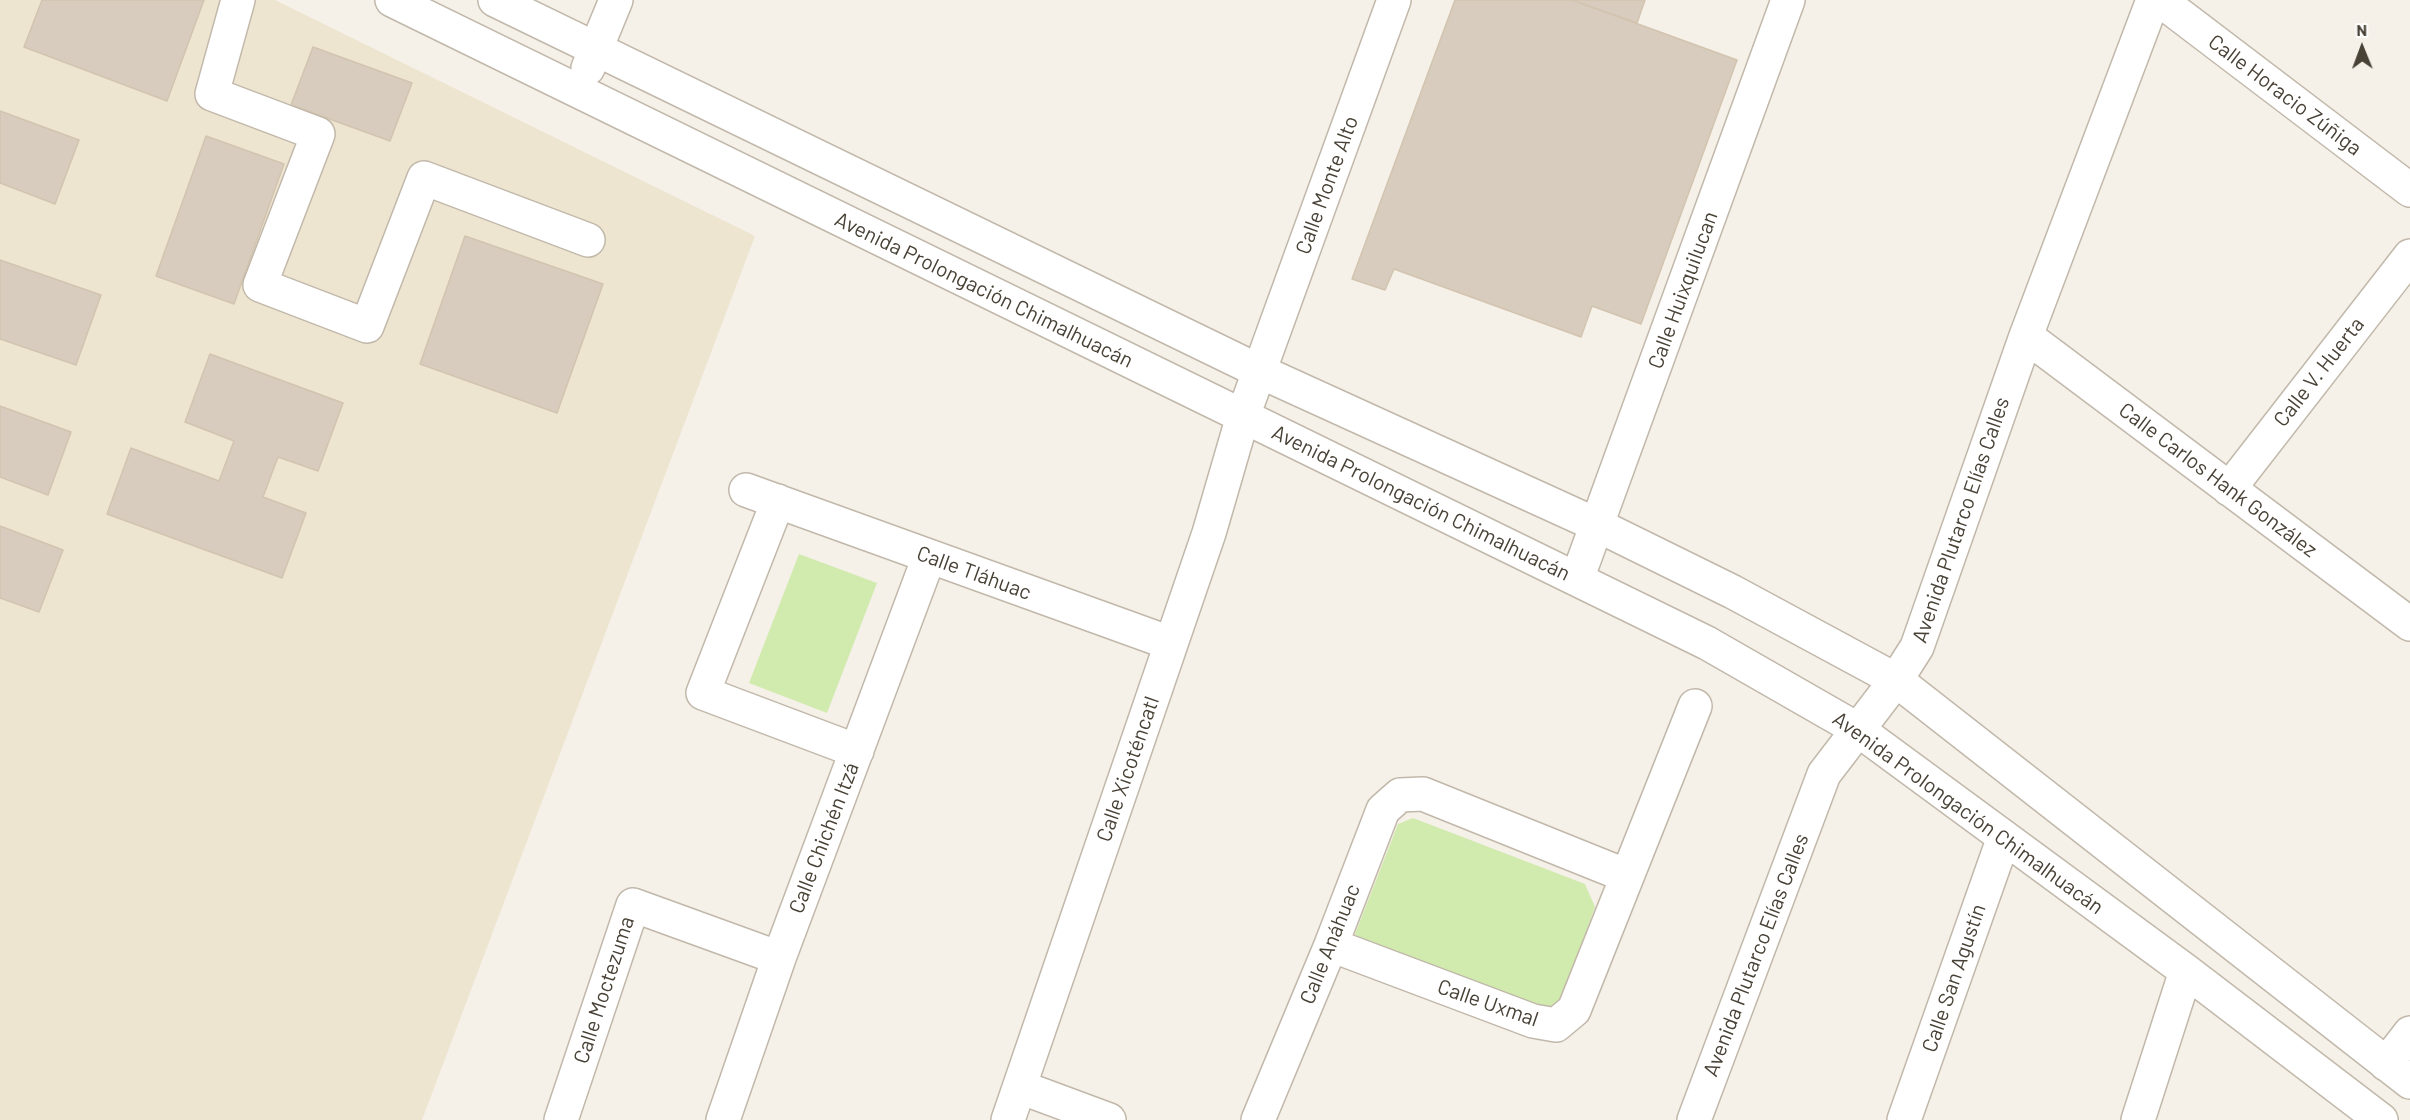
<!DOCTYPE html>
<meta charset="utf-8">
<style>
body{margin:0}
#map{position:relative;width:2410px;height:1120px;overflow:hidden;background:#f5f0e8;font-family:Barlow,sans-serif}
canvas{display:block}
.north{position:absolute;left:2332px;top:18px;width:60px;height:60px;-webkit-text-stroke:4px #fff;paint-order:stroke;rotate:359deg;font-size:16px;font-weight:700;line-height:24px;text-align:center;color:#484136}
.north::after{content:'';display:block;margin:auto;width:21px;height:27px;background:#484136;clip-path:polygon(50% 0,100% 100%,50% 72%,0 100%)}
</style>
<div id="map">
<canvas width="2410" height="1120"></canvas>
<div class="north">N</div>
</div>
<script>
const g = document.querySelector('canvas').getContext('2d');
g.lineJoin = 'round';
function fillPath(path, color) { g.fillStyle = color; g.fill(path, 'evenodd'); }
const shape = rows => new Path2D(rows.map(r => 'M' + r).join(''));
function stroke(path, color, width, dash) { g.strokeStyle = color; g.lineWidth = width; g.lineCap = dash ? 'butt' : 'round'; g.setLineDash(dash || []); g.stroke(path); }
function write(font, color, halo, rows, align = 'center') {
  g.font = font + ' Barlow,sans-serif'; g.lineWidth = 4.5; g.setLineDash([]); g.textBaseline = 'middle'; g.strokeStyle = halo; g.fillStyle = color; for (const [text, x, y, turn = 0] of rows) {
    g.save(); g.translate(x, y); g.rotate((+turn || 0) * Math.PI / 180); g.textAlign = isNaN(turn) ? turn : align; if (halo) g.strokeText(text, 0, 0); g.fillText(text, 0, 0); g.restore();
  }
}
fillPath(shape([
 [0,0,275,0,755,236,422,1120,0,1120]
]), '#eee5d1');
fillPath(shape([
 [799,554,877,583,827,713,749,683],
 [1413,818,1585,884,1595,907,1560,1004,1535,1017,1362,951,1355,934,1398,824]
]), '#d1ebaf');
const building = shape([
 [42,0,204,0,167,101,24,47,42,0],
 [1455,0,1572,0,1737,60,1641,324,1592,306,1581,337,1394,269,1385,290,1352,279,1455,0],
 [1572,0,1645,0,1637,23,1572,0],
 [313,47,412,83,390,141,291,105,313,47],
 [0,111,79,140,55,204,0,183,0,111],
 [206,136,284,164,234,304,156,276,206,136],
 [465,236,603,284,557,413,420,364,465,236],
 [0,260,101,295,76,365,0,339,0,260],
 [210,354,343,403,318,471,278,457,263,497,306,513,282,578,107,514,131,448,219,481,234,441,185,422,210,354],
 [0,406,71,432,48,495,0,477,0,406],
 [0,526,63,550,39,612,0,598,0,526]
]);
fillPath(building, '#d7ccbd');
stroke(building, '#d2c4af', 1.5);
const minor = shape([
 [238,0,212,94,318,134,260,285,367,326,424,178,588,240],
 [392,0,1707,643,1857,729,2186,971,2381,1120],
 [495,0,1259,371,1597,525,1733,592,1896,680,2410,1082],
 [2160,0,2410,190],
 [588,68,616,0],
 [2026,336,2410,624],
 [2229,489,2410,256],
 [746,490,1170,643],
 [778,501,703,693,857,751],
 [1577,579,1788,0],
 [1331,945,1533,1021,1556,1025,1574,1010,1695,706],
 [2386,1064,2410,1033],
 [1020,1087,1109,1120],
 [561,1120,633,905,779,958],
 [723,1120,779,958,929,557],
 [1008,1120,1209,533,1243,416,1394,0],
 [1258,1120,1331,945,1383,810,1400,795,1423,794,1627,876],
 [1694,1120,1824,774,1896,680,1917,647,2026,336,2153,0],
 [1904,1120,2004,837],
 [2138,1120,2186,971]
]);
stroke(minor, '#c1b8aa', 36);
stroke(minor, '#fff', 33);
write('21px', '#484136', '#fff', [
 ["Calle Horacio Zúñiga",2285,95,37],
 ["Calle Monte Alto",1327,185,-70],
 ["Avenida Prolongación Chimalhuacán",984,290,26],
 ["Calle Huixquilucan",1683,290,-70],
 ["Calle V. Huerta",2319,372,-52],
 ["Calle Carlos Hank González",2218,480,37],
 ["Avenida Prolongación Chimalhuacán",1421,503,26],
 ["Avenida Plutarco Elías Calles",1961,520,-71],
 ["Calle Tláhuac",974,573,20],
 ["Calle Xicoténcatl",1128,769,-71],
 ["Avenida Prolongación Chimalhuacán",1968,813,36],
 ["Calle Chichén Itzá",824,838,-69],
 ["Calle Anáhuac",1330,944,-68],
 ["Avenida Plutarco Elías Calles",1756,955,-69],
 ["Calle San Agustín",1954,978,-71],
 ["Calle Moctezuma",604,990,-72],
 ["Calle Uxmal",1488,1003,19]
]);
</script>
